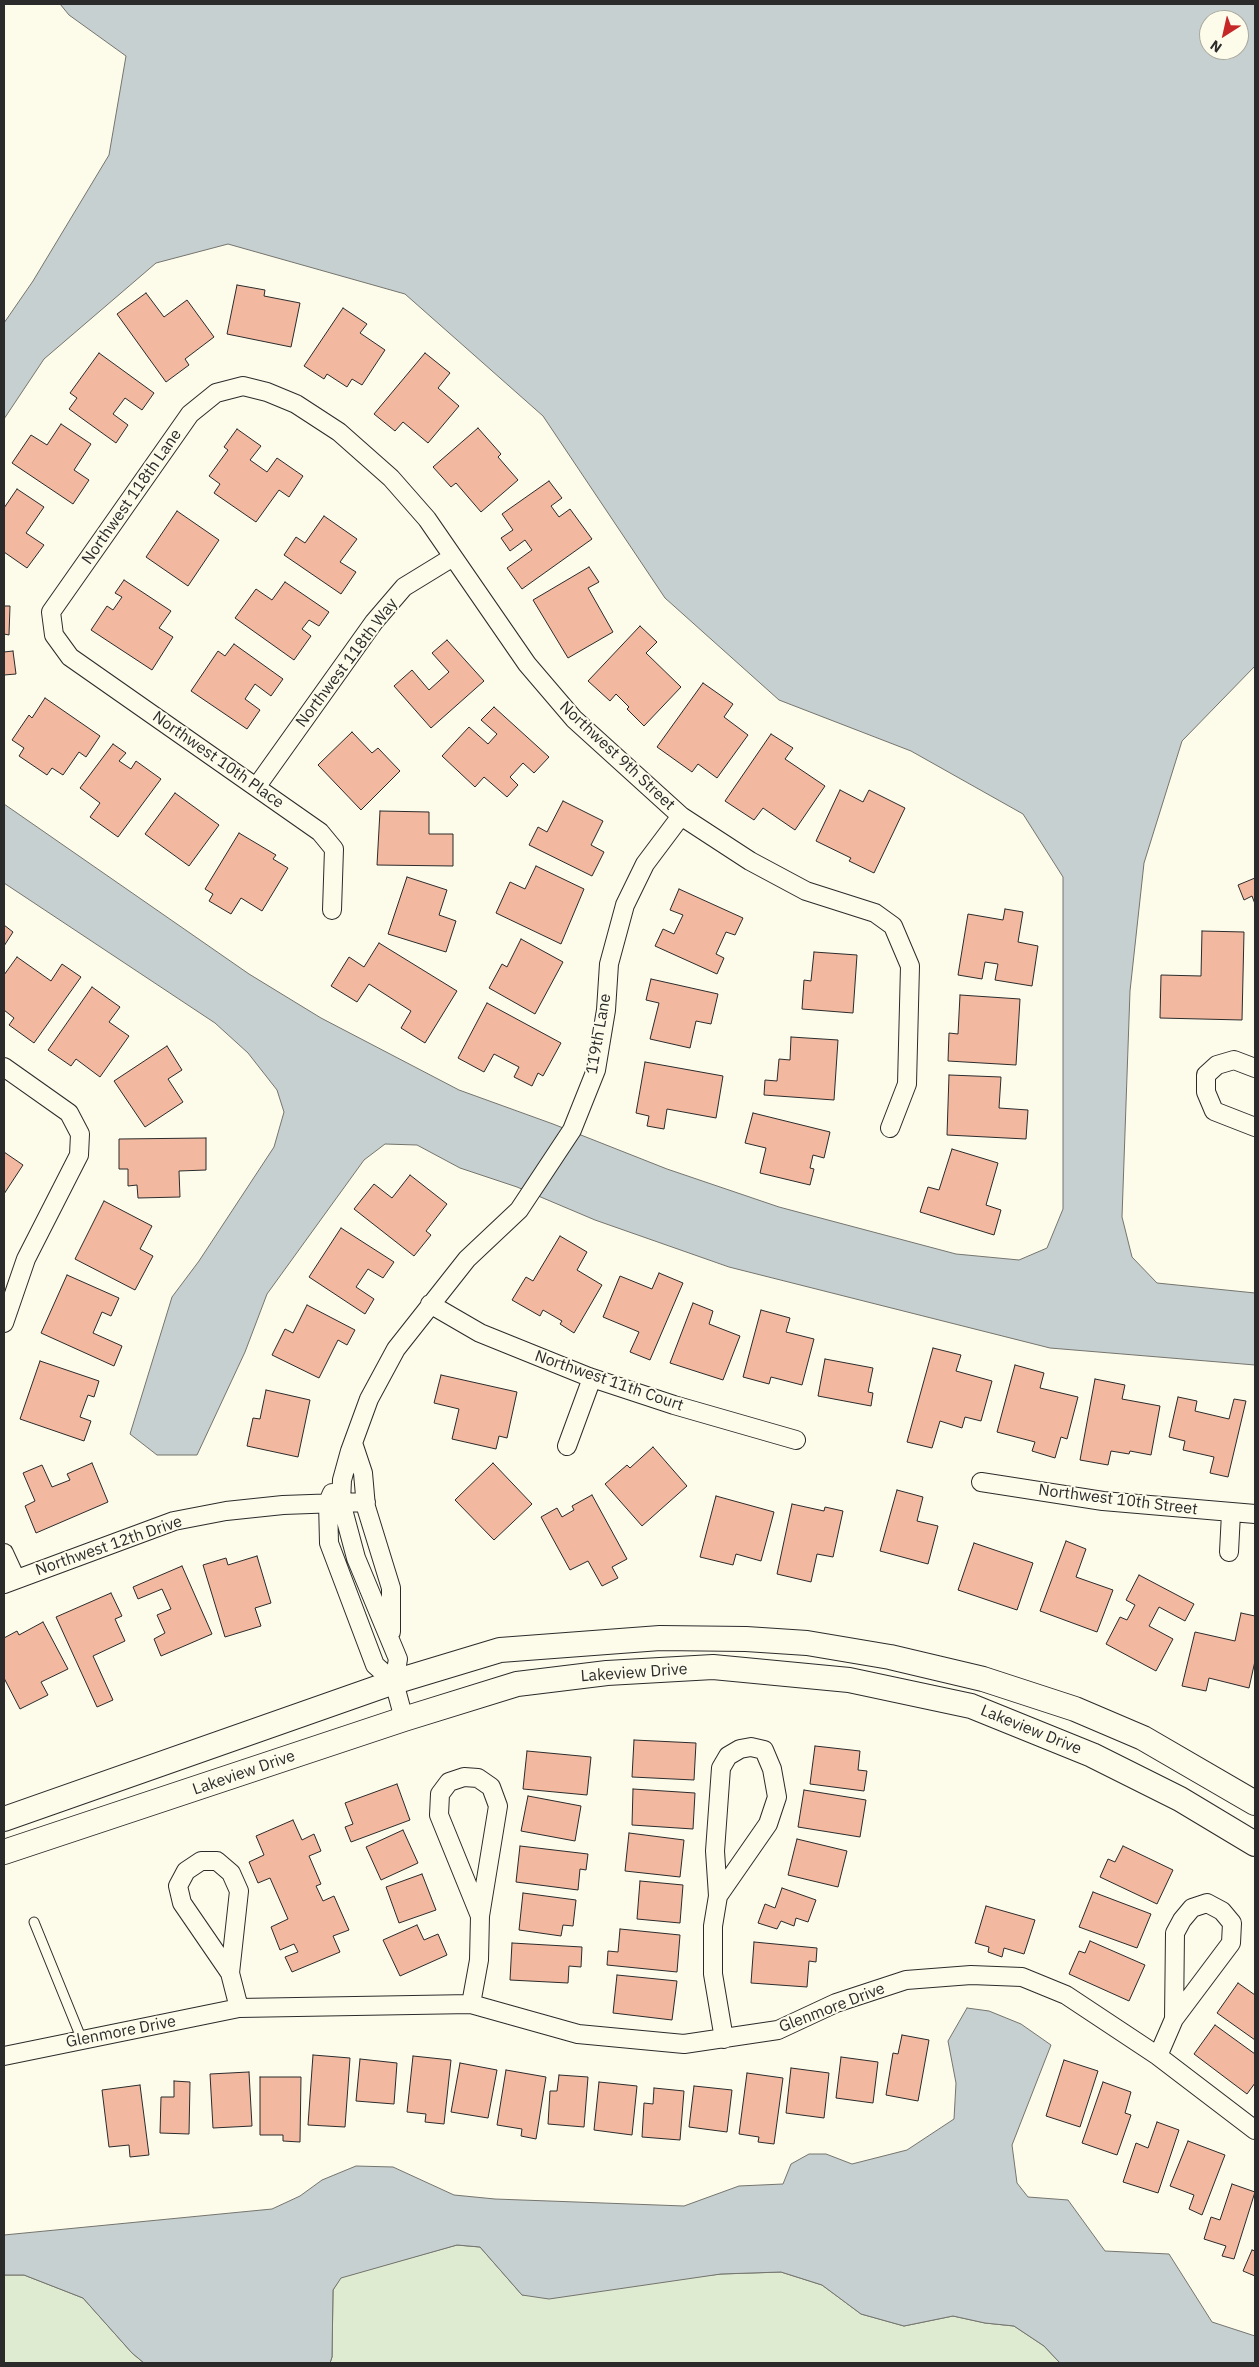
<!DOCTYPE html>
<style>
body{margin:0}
#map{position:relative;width:1259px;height:2367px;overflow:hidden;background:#fdfbea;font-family:"IBM Plex Sans",sans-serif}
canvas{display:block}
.frame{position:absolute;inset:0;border:5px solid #2b2b2b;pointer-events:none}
.north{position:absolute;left:1199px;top:10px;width:50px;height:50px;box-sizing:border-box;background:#fdfbea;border:1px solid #a9a89e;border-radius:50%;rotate:215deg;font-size:14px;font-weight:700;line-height:20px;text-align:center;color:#2b2b2b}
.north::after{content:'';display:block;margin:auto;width:18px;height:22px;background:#c62828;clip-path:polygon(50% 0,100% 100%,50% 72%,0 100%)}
</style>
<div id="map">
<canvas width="1259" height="2367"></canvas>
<div class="frame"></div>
<div class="north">N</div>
</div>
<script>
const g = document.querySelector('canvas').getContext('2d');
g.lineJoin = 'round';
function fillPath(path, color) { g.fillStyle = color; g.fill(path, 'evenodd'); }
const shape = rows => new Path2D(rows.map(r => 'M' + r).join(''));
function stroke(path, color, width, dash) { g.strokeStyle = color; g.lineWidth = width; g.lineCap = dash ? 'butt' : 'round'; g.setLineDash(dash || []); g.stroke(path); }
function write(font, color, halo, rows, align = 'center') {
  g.font = font + ' "IBM Plex Sans",sans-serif'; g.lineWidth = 4; g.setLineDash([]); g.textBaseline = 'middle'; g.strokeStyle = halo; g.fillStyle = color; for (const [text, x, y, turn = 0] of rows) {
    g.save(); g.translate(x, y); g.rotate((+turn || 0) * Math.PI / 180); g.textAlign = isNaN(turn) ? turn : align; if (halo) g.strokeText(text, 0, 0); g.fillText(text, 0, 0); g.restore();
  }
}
const green = shape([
 [457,2245,480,2247,522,2295,721,2274,781,2272,822,2285,861,2314,904,2326,953,2316,985,2323,1014,2326,1044,2346,1060,2363,330,2363,332,2357,333,2290,341,2277,457,2245],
 [4,2275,24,2275,83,2298,132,2353,144,2363,4,2363,4,2275]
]);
fillPath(green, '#deebd1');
stroke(green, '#74746e', 1);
const water = shape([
 [60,4,1255,4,1255,666,1182,741,1144,863,1130,991,1122,1217,1132,1257,1157,1283,1255,1293,1255,1365,1050,1348,729,1267,595,1220,517,1187,460,1168,417,1145,385,1144,364,1160,267,1294,245,1352,197,1455,157,1455,130,1434,172,1297,199,1261,274,1147,284,1112,277,1090,248,1053,215,1023,4,883,4,804,249,974,321,1018,459,1090,553,1124,667,1169,779,1207,956,1254,1019,1260,1047,1248,1063,1209,1063,877,1023,814,911,751,779,700,665,598,543,416,405,294,228,244,156,263,44,359,4,419,4,323,33,281,109,155,126,56,69,15,60,4],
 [1209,20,1239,20,1239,50,1209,50,1209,20],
 [967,2008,989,2011,1021,2024,1051,2045,1012,2145,1017,2183,1028,2197,1068,2200,1105,2251,1169,2254,1212,2322,1255,2336,1255,2363,1060,2363,1044,2346,1014,2326,985,2323,953,2316,904,2326,861,2314,822,2285,781,2272,721,2274,549,2299,522,2295,480,2247,457,2245,341,2278,333,2290,332,2357,330,2363,144,2363,132,2353,83,2298,24,2275,4,2275,4,2235,272,2209,300,2196,322,2180,356,2166,393,2167,454,2195,495,2199,684,2206,739,2186,783,2184,791,2164,809,2154,826,2154,852,2164,907,2150,954,2119,956,2083,948,2041,967,2008]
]);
fillPath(water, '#c7d0d0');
stroke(water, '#74746e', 1);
const building = shape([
 [237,285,265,290,264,296,300,303,291,347,227,334,237,285],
 [146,293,164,317,187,300,214,337,185,359,189,365,166,382,117,314,146,293],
 [343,308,367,324,360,333,385,350,362,385,352,379,347,387,327,374,324,379,304,366,343,308],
 [99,353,154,393,142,410,125,398,113,414,128,425,116,443,69,409,77,398,70,393,99,353],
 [425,353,450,373,438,388,459,406,428,443,403,422,395,431,374,414,425,353],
 [61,424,91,444,74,470,89,480,73,504,12,463,31,435,47,445,61,424],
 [478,428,501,454,498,457,518,480,481,512,456,483,451,487,433,467,478,428],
 [237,429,261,446,250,460,267,472,277,458,303,476,289,497,279,490,256,522,214,493,220,484,209,476,228,450,224,447,237,429],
 [549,481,562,498,551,506,559,517,570,509,592,539,522,589,507,568,532,550,525,540,510,551,501,538,513,530,502,514,549,481],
 [17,489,44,507,26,533,44,545,27,568,4,552,4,508,17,489],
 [177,511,219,540,188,586,146,557,177,511],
 [324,516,357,539,340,562,356,572,341,594,284,555,296,537,305,543,324,516],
 [589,567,599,582,588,588,613,632,568,658,533,600,589,567],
 [124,580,171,611,159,628,173,637,152,670,91,630,107,606,113,610,122,597,115,593,124,580],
 [285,582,329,612,319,626,309,620,302,629,311,636,294,660,235,618,256,589,272,600,285,582],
 [4,606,10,606,9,635,4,634,4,606],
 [640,626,657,642,646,653,681,687,644,726,627,709,629,707,616,694,610,701,588,681,640,626],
 [447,640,484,681,431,728,394,686,412,670,429,690,449,672,432,653,447,640],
 [234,644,283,679,271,696,255,684,245,699,260,710,247,729,191,691,218,651,225,656,234,644],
 [13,651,16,674,4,675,4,652,13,651],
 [703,683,733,704,724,717,748,735,717,778,698,764,692,772,657,747,703,683],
 [45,698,100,736,86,757,79,752,63,775,52,768,47,775,19,756,24,748,12,740,29,715,32,718,45,698],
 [494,707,549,757,534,773,523,763,510,777,518,785,507,797,484,777,475,787,442,756,469,727,488,744,497,734,481,720,494,707],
 [352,732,372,753,378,748,400,771,361,810,318,765,352,732],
 [771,734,793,748,785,759,825,786,795,830,763,808,754,820,725,801,771,734],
 [113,744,126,753,119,761,131,769,136,761,161,779,118,837,90,817,100,803,80,788,113,744],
 [840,790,863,802,869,790,905,808,874,873,849,861,851,858,816,841,840,790],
 [175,793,219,825,189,866,145,834,175,793],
 [563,801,603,821,591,845,604,852,592,876,529,845,538,827,547,832,563,801],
 [380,811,429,812,429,834,453,834,453,866,377,865,380,811],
 [239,833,276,855,273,859,288,868,262,911,241,898,231,914,209,901,213,894,205,889,239,833],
 [536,866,584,889,561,944,496,913,510,882,525,889,536,866],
 [407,877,447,890,439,915,456,921,446,952,388,934,407,877],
 [1255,878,1255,904,1252,896,1244,900,1238,885,1255,878],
 [679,889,743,918,735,935,726,932,716,954,724,958,717,974,655,946,663,929,674,934,683,915,670,910,679,889],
 [1005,909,1023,912,1018,942,1038,946,1032,986,995,980,998,964,985,962,982,979,958,975,968,914,1003,920,1005,909],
 [4,925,13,932,4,946,4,925],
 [1202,931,1244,932,1242,1020,1160,1018,1161,975,1201,976,1202,931],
 [521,939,563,962,535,1014,489,988,502,964,507,967,521,939],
 [379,943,457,991,425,1043,401,1028,411,1011,369,984,357,1002,331,986,349,957,364,967,379,943],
 [814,952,857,955,853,1013,802,1009,804,980,811,981,814,952],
 [17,957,51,981,62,964,81,977,34,1043,9,1025,14,1018,4,1010,4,975,17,957],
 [651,979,718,994,711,1024,696,1021,690,1048,650,1039,659,1003,646,1000,651,979],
 [92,987,120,1007,109,1022,129,1036,100,1077,76,1059,71,1066,48,1050,92,987],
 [960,995,1020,999,1016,1065,948,1061,949,1033,958,1034,960,995],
 [487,1003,561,1043,543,1076,538,1073,532,1086,514,1077,519,1067,494,1054,484,1072,458,1058,487,1003],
 [791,1037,838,1040,834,1100,764,1095,765,1080,777,1081,779,1059,790,1060,791,1037],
 [167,1046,182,1070,168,1079,183,1102,145,1127,114,1081,167,1046],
 [645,1062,723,1076,716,1118,667,1109,664,1129,647,1126,649,1116,636,1113,645,1062],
 [949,1075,1001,1077,999,1108,1028,1110,1026,1139,947,1135,949,1075],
 [753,1113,830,1132,824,1158,813,1155,810,1168,814,1169,810,1185,760,1173,766,1148,745,1143,753,1113],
 [206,1138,206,1170,179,1171,180,1197,138,1198,137,1185,128,1186,128,1169,119,1169,119,1139,206,1138],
 [952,1149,998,1163,986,1205,1001,1210,994,1235,920,1212,928,1187,939,1190,952,1149],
 [4,1152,23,1165,4,1194,4,1152],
 [410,1175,447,1204,426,1231,431,1235,414,1256,354,1209,374,1184,392,1198,410,1175],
 [104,1201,152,1226,140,1249,153,1256,135,1290,75,1259,104,1201],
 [341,1228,394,1262,383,1278,368,1269,356,1287,374,1299,365,1314,309,1277,341,1228],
 [560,1236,587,1252,577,1270,602,1285,574,1333,560,1324,562,1321,543,1310,540,1316,512,1300,526,1277,533,1281,560,1236],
 [659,1273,683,1283,650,1360,630,1352,639,1332,603,1317,620,1276,652,1289,659,1273],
 [67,1275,119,1298,111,1316,102,1312,93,1333,122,1346,114,1366,41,1333,67,1275],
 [693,1303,713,1311,709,1324,740,1336,723,1380,670,1363,693,1303],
 [307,1305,355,1330,347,1345,338,1340,319,1378,272,1355,285,1329,293,1333,307,1305],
 [761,1310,790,1318,786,1332,814,1339,802,1385,771,1377,769,1384,743,1377,761,1310],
 [933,1348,961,1355,956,1371,992,1381,981,1421,965,1417,962,1428,940,1421,932,1448,907,1442,933,1348],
 [825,1359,873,1368,868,1392,873,1393,871,1406,818,1396,825,1359],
 [40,1361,99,1381,94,1397,88,1395,80,1417,91,1421,84,1441,20,1419,40,1361],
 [1015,1365,1044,1373,1040,1388,1078,1397,1067,1439,1061,1437,1055,1458,1032,1451,1035,1442,997,1432,1015,1365],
 [441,1375,517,1392,507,1438,499,1436,496,1449,452,1439,459,1409,434,1403,441,1375],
 [1095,1379,1125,1385,1122,1399,1160,1406,1151,1455,1130,1451,1129,1454,1111,1451,1108,1465,1080,1460,1095,1379],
 [266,1390,310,1400,298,1457,247,1446,253,1418,260,1419,266,1390],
 [1178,1397,1197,1401,1195,1411,1229,1419,1234,1399,1246,1401,1228,1477,1210,1473,1214,1457,1183,1450,1185,1441,1169,1437,1178,1397],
 [653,1447,687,1486,642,1526,605,1484,627,1465,630,1468,653,1447],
 [92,1463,108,1502,36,1533,25,1506,35,1501,23,1473,42,1465,52,1487,70,1480,67,1474,92,1463],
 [493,1463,532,1504,494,1540,455,1500,493,1463],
 [897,1490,923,1497,917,1521,938,1526,928,1564,880,1551,897,1490],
 [592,1495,627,1559,612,1567,618,1578,602,1586,588,1561,570,1570,541,1517,557,1508,562,1517,574,1510,572,1506,592,1495],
 [716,1496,774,1512,761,1561,736,1554,733,1565,700,1557,716,1496],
 [792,1504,824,1511,825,1507,843,1511,833,1557,817,1554,811,1582,777,1574,792,1504],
 [1066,1541,1086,1549,1076,1577,1113,1590,1097,1632,1040,1611,1066,1541],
 [974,1543,1033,1563,1017,1610,958,1590,974,1543],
 [257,1556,271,1603,255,1608,261,1626,225,1637,203,1565,226,1558,228,1565,257,1556],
 [182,1566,212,1634,161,1656,154,1639,165,1633,157,1615,171,1609,162,1589,138,1599,133,1587,182,1566],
 [1139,1575,1194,1604,1185,1621,1159,1607,1149,1626,1173,1639,1156,1671,1106,1644,1120,1617,1127,1620,1135,1605,1126,1600,1139,1575],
 [111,1593,122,1616,115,1619,125,1641,93,1656,113,1700,97,1707,56,1617,111,1593],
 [1241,1613,1255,1616,1255,1661,1249,1688,1209,1678,1206,1691,1182,1686,1195,1632,1235,1641,1241,1613],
 [43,1622,68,1669,41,1682,48,1695,20,1709,4,1678,4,1638,17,1631,19,1635,43,1622],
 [634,1740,696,1743,694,1780,632,1777,634,1740],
 [815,1746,860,1751,858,1770,867,1771,864,1791,810,1784,815,1746],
 [527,1751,591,1757,587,1795,523,1789,527,1751],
 [397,1784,410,1820,351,1842,345,1827,353,1824,345,1803,397,1784],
 [633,1789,695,1793,693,1829,632,1825,633,1789],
 [804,1790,866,1800,860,1837,798,1827,804,1790],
 [528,1796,581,1806,575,1841,521,1831,528,1796],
 [293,1820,302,1840,314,1834,321,1851,309,1856,321,1884,316,1886,323,1901,334,1896,349,1930,333,1936,340,1952,292,1972,285,1957,298,1952,294,1944,280,1950,271,1927,288,1919,270,1878,258,1883,249,1862,264,1855,256,1836,293,1820],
 [403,1830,418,1863,381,1880,366,1847,403,1830],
 [629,1833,684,1840,680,1877,625,1871,629,1833],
 [797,1839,847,1851,838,1887,788,1875,797,1839],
 [520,1846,588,1854,586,1870,580,1869,578,1890,516,1882,520,1846],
 [1123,1846,1173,1870,1157,1904,1100,1877,1108,1859,1115,1862,1123,1846],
 [422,1874,436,1910,399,1923,386,1887,422,1874],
 [640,1881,683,1885,680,1923,637,1919,640,1881],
 [782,1888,816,1900,808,1922,796,1918,794,1926,781,1921,777,1929,758,1923,765,1904,775,1908,782,1888],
 [1093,1892,1151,1914,1137,1948,1079,1927,1093,1892],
 [523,1893,576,1900,573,1926,563,1925,561,1936,519,1930,523,1893],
 [986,1906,1035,1920,1024,1954,1004,1948,1002,1957,988,1952,989,1947,975,1943,986,1906],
 [417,1925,424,1940,438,1934,447,1955,400,1976,383,1940,417,1925],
 [620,1929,680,1935,677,1972,607,1965,608,1951,618,1952,620,1929],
 [1090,1941,1145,1965,1129,2001,1069,1974,1079,1951,1085,1953,1090,1941],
 [754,1942,817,1948,816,1962,809,1961,807,1987,751,1983,754,1942],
 [512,1943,582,1947,581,1967,569,1966,568,1983,510,1980,512,1943],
 [617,1975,677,1981,672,2020,613,2013,617,1975],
 [1238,1983,1255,1995,1255,2040,1217,2013,1238,1983],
 [1215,2025,1255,2054,1255,2083,1247,2094,1194,2054,1215,2025],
 [902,2035,929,2040,918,2101,886,2095,893,2053,898,2054,902,2035],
 [313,2055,350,2058,345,2127,308,2125,313,2055],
 [413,2056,451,2060,444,2124,425,2122,426,2114,407,2112,413,2056],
 [841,2057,878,2062,873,2103,836,2098,841,2057],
 [360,2059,397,2063,394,2104,356,2101,360,2059],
 [1064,2060,1098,2071,1080,2127,1046,2116,1064,2060],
 [460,2063,497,2070,488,2118,451,2112,460,2063],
 [791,2068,829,2073,824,2118,786,2113,791,2068],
 [506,2070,546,2077,536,2139,521,2136,522,2129,497,2125,506,2070],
 [249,2072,252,2126,213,2128,210,2074,249,2072],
 [747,2073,783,2078,774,2144,758,2142,759,2137,739,2134,747,2073],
 [559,2075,588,2077,584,2127,548,2124,550,2091,557,2091,559,2075],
 [260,2077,301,2077,300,2142,283,2141,283,2135,260,2135,260,2077],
 [174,2081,190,2082,189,2134,160,2133,161,2097,174,2097,174,2081],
 [599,2082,637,2086,632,2135,594,2130,599,2082],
 [1103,2082,1131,2092,1125,2113,1131,2115,1117,2155,1082,2143,1103,2082],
 [140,2085,149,2155,130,2157,129,2145,109,2147,102,2090,140,2085],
 [694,2086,732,2090,727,2132,689,2127,694,2086],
 [654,2088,684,2091,680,2140,642,2137,644,2103,653,2104,654,2088],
 [1157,2122,1179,2130,1158,2193,1123,2182,1136,2143,1148,2148,1157,2122],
 [1188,2141,1225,2155,1202,2215,1189,2209,1194,2195,1170,2186,1188,2141],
 [1232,2184,1255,2192,1234,2259,1222,2256,1226,2246,1204,2239,1211,2217,1220,2220,1232,2184],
 [1252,2250,1255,2251,1255,2276,1243,2271,1252,2250]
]);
fillPath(building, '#f2b8a0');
stroke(building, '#2b2b2b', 1);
const lane = shape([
 [34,1922,82,2040]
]);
const street = shape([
 [257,786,374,622,404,587,453,557],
 [332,910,334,849,320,832,70,657,54,635,51,612,190,414,216,393,243,386,267,392,296,404,339,432,391,478,427,519,527,664,574,719,681,816,750,861,806,891,875,913,893,926,910,966,907,1084,890,1128],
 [4,1067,69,1113,80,1134,79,1155,26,1259,4,1323],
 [1255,1068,1234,1060,1217,1065,1206,1075,1206,1092,1214,1111,1255,1127],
 [430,1304,480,1333,589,1377,674,1405,796,1440],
 [353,1443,363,1473,366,1507,391,1588,391,1632],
 [567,1446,592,1378],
 [981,1482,1103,1501,1255,1514],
 [332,1493,328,1502,329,1543,375,1665,394,1682],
 [1229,1552,1231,1513],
 [4,1553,16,1579],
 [4,1584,174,1521,226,1511,283,1505,366,1502],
 [404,1719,394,1682,398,1659,356,1558,341,1502,342,1480,350,1451,369,1399,396,1349,467,1259,519,1210,572,1130,596,1070,606,1010,609,964,625,905,645,864,681,816],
 [718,1896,768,1824,777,1797,772,1769,764,1750,751,1747,740,1749,728,1756,721,1768,715,1851,718,1896,713,1926,713,1974,724,2039],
 [230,1973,239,1891,231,1873,217,1861,201,1861,186,1871,178,1886,182,1903,230,1973,239,2008],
 [471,2004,479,1960,480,1916,439,1815,440,1794,449,1782,464,1777,478,1778,491,1787,498,1806,480,1916],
 [4,2056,239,2008,471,2004,578,2034,684,2044,778,2030,836,2003,906,1980,971,1975,1022,1977,1066,1995,1158,2056,1255,2130],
 [1158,2056,1174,2019,1175,1933,1182,1920,1192,1908,1207,1903,1222,1911,1232,1923,1231,1943,1174,2019]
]);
const secondary = shape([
 [4,1819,394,1682,500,1650,660,1638,746,1639,807,1643,890,1657,983,1679,1075,1709,1143,1738,1255,1803],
 [4,1852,404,1719,517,1684,607,1673,713,1667,849,1680,971,1706,1092,1755,1180,1799,1255,1844]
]);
stroke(lane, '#2b2b2b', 11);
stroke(street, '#2b2b2b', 20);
stroke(secondary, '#2b2b2b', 26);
stroke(lane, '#fdfbea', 9);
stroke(street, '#fdfbea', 18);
stroke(secondary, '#fdfbea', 24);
write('16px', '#2b2b2b', '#fdfbea', [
 ["Northwest 118th Lane",132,497,-55],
 ["Northwest 118th Way",347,663,-53],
 ["Northwest 9th Street",617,756,43],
 ["Northwest 10th Place",218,760,35],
 ["119th Lane",599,1034,-80],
 ["Northwest 11th Court",609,1381,19],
 ["Northwest 10th Street",1118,1500,7],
 ["Northwest 12th Drive",109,1546,-19],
 ["Lakeview Drive",634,1673,-4],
 ["Lakeview Drive",1031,1730,22],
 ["Lakeview Drive",244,1773,-19],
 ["Glenmore Drive",832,2008,-21],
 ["Glenmore Drive",121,2032,-11]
]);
</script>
